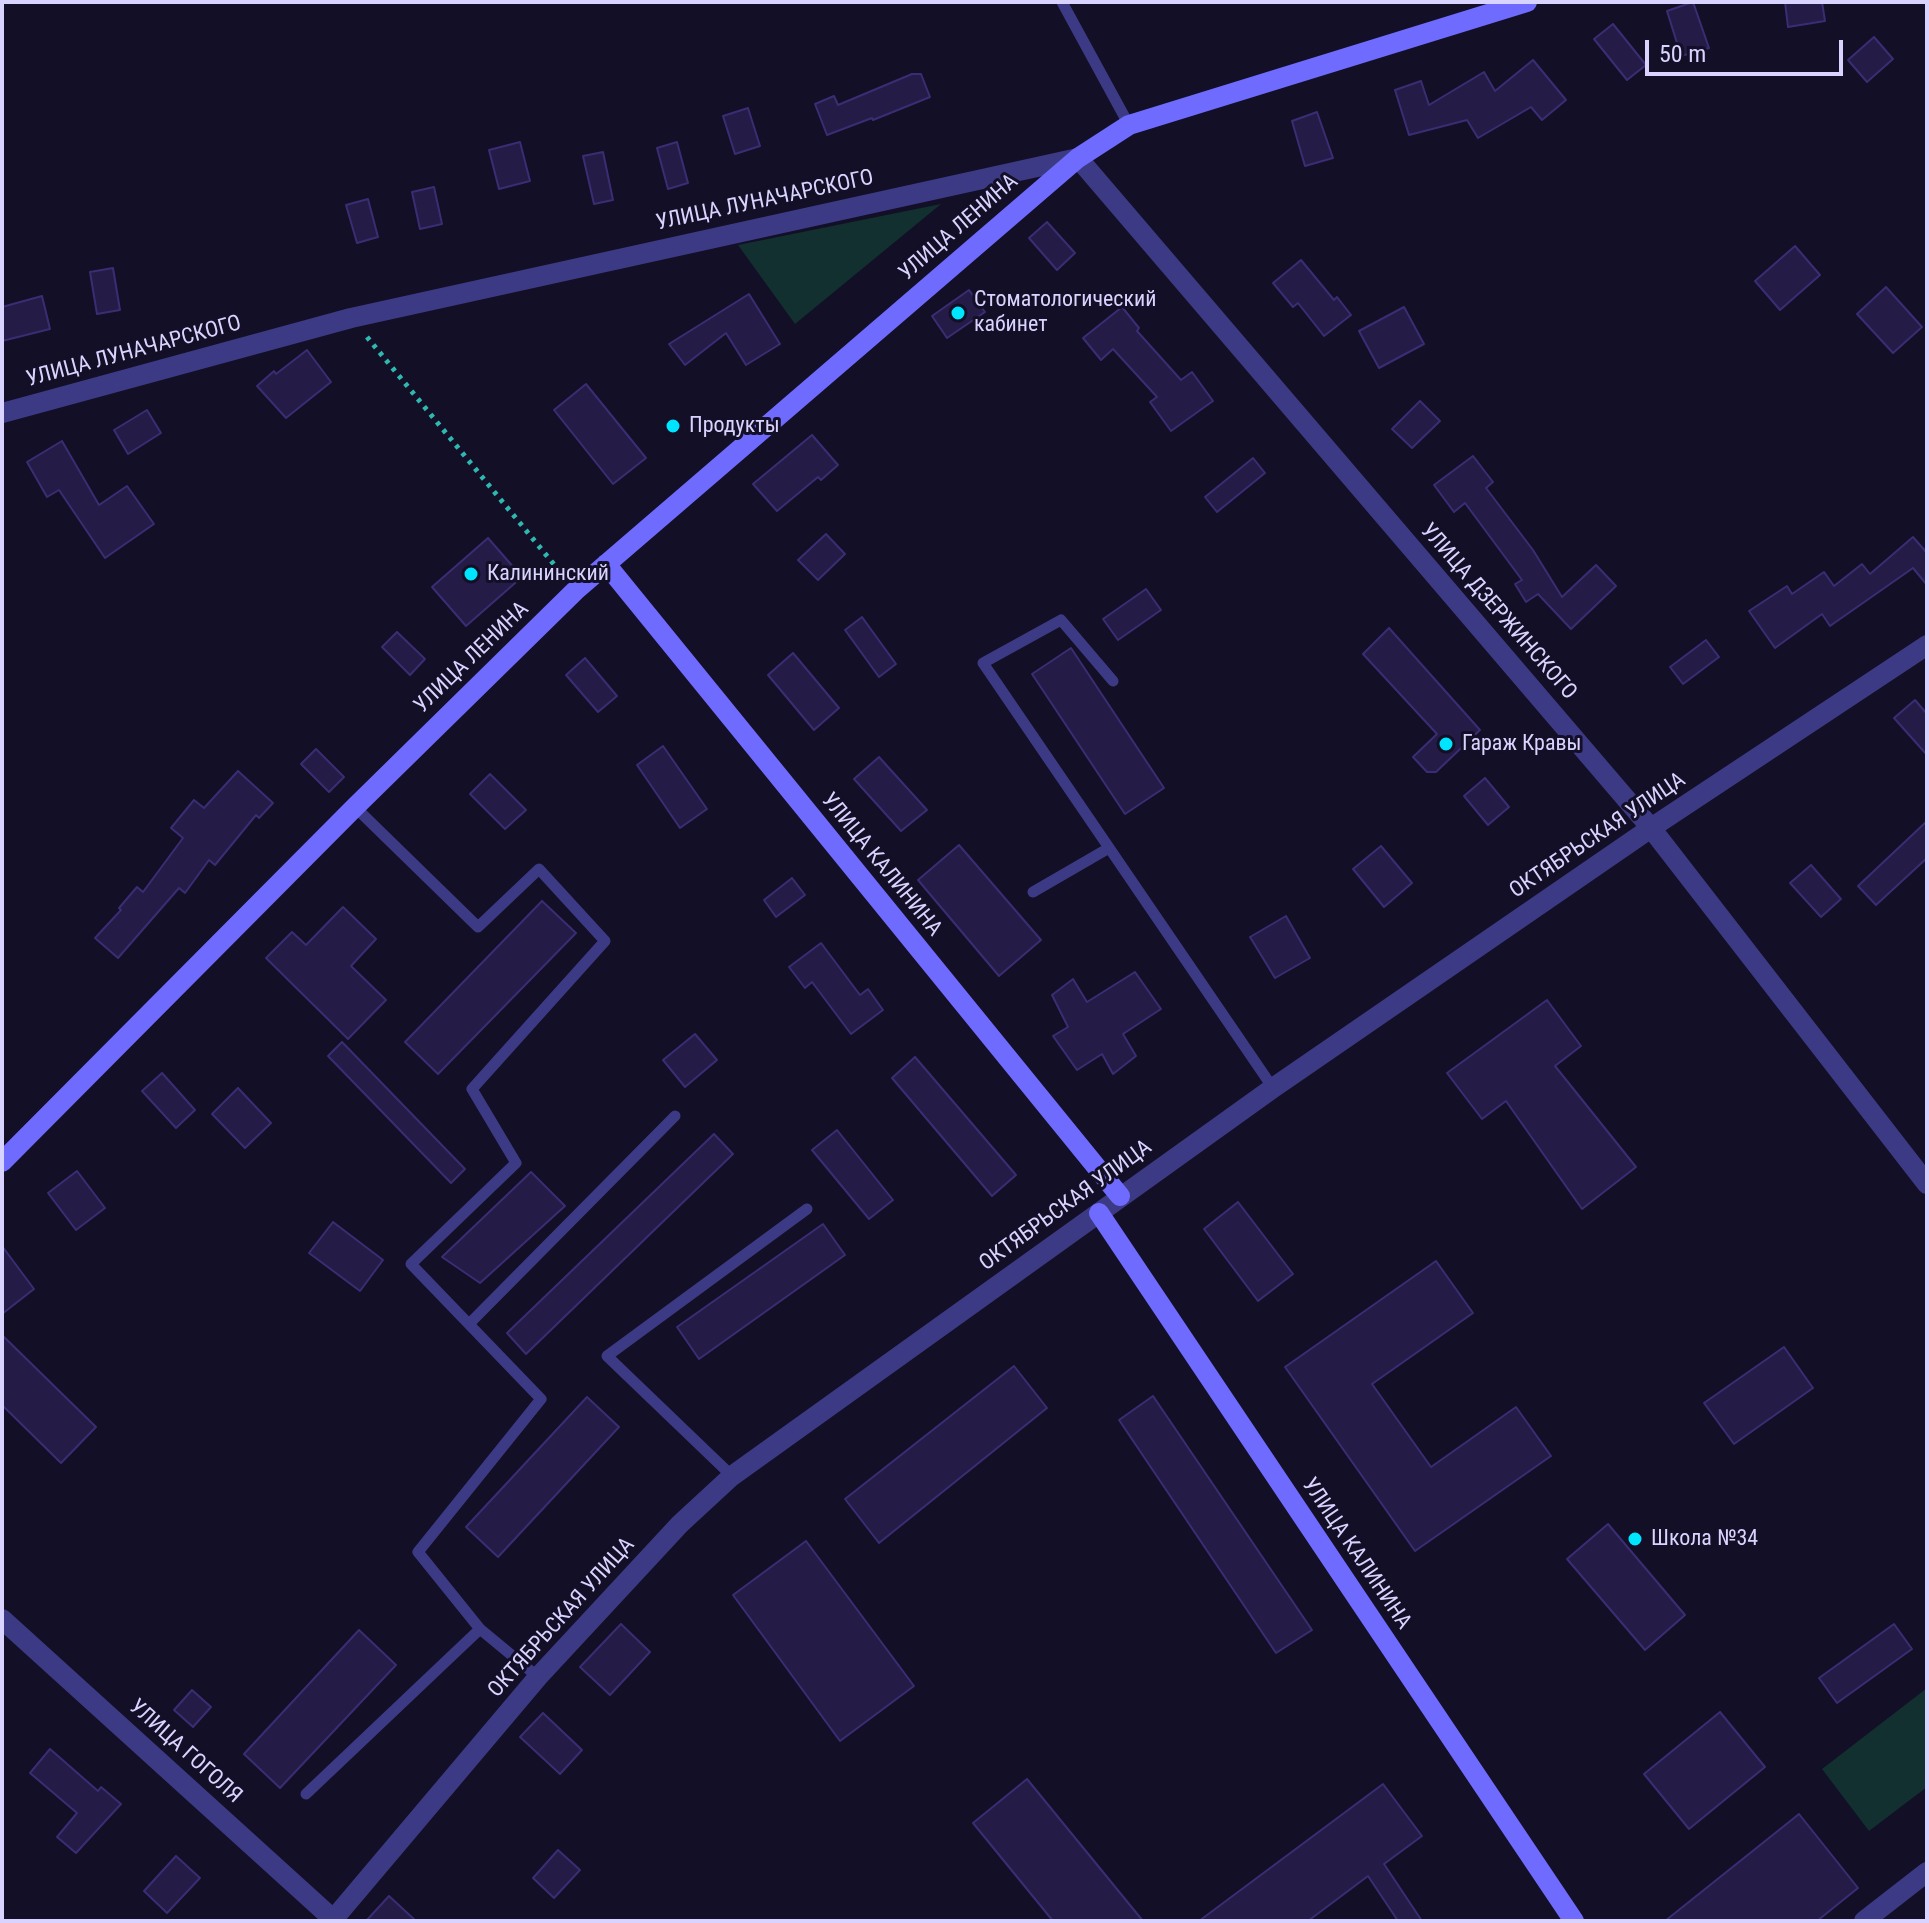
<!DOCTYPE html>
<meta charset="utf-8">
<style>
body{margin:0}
#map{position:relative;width:1929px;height:1923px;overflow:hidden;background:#130f26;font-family:"Roboto Condensed",sans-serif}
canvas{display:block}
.frame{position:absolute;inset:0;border:4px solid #d9d4ff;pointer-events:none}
.scale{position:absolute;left:1645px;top:40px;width:198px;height:36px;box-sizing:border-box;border:4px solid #d9d4ff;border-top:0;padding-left:10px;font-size:24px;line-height:28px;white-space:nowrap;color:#d9d4ff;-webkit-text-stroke:6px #130f26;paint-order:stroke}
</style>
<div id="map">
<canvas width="1929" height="1923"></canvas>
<div class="frame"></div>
<div class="scale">50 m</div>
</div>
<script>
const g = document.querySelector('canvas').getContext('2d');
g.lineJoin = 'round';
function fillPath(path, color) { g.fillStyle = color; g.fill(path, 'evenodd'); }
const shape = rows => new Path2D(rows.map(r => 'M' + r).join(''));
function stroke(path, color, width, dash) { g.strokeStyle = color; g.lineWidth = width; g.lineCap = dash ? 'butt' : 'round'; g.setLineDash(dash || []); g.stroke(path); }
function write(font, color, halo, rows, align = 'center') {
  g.font = font + ' "Roboto Condensed",sans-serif'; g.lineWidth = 6; g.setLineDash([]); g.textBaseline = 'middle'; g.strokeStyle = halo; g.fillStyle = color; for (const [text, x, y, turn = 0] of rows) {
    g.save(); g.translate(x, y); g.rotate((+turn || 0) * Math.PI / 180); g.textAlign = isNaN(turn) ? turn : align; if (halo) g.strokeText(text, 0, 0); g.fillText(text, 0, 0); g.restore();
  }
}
fillPath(shape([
 [941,204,795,324,738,245],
 [1927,1688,1927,1787,1869,1831,1822,1769]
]), '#12302f');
const building = shape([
 [1693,2,1709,48,1681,56,1667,11,1693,2],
 [1785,2,1822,2,1825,21,1788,27,1785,2],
 [1613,24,1646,65,1627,80,1594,39,1613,24],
 [1874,37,1893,59,1867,82,1848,60,1874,37],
 [1533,60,1566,100,1542,120,1531,107,1478,138,1467,120,1409,135,1395,90,1421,81,1429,105,1484,72,1495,91,1533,60],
 [912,74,921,74,930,97,873,120,872,118,827,135,815,104,834,96,838,105,912,74],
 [748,108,760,146,735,154,723,116,748,108],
 [1317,112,1333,158,1305,166,1292,121,1317,112],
 [520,142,530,181,499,189,489,150,520,142],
 [677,142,688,183,668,189,657,148,677,142],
 [603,152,613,200,594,204,583,156,603,152],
 [434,187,442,224,420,229,412,192,434,187],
 [368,199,378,237,357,243,346,205,368,199],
 [1047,222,1075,253,1057,270,1029,238,1047,222],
 [1795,246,1820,275,1780,310,1755,281,1795,246],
 [1301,260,1334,300,1337,297,1351,315,1324,336,1298,303,1293,307,1273,283,1301,260],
 [113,268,120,310,97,314,90,272,113,268],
 [1886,287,1922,327,1893,353,1857,314,1886,287],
 [969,290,985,312,947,338,932,316,969,290],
 [749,294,780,344,746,365,726,333,685,365,669,344,749,294],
 [42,296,50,329,2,341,2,307,42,296],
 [1122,307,1139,328,1137,331,1181,380,1192,372,1213,401,1171,431,1150,402,1157,397,1113,349,1101,360,1083,338,1122,307],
 [1404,307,1424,344,1379,368,1359,331,1404,307],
 [307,350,331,382,286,418,257,386,274,371,276,374,307,350],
 [586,384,646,458,613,484,554,410,586,384],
 [1420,401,1440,421,1412,448,1392,429,1420,401],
 [147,410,161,433,128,454,114,430,147,410],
 [812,435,838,465,821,480,818,477,777,511,753,484,812,435],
 [62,441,99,505,127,486,154,524,105,558,59,490,47,497,27,462,62,441],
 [1473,456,1493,482,1486,488,1533,550,1562,597,1596,565,1616,586,1571,629,1538,594,1526,602,1515,584,1522,580,1465,503,1454,512,1434,485,1473,456],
 [1253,458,1265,473,1217,512,1205,497,1253,458],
 [826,534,845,554,818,580,798,560,826,534],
 [1913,537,1927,553,1927,585,1913,568,1830,626,1822,614,1775,648,1749,611,1787,586,1792,594,1824,572,1834,586,1862,564,1870,574,1913,537],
 [488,538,522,577,466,626,432,587,488,538],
 [1146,589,1161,610,1118,640,1103,619,1146,589],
 [862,617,896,664,879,677,845,630,862,617],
 [1389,628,1480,730,1436,772,1427,772,1413,757,1437,734,1363,654,1389,628],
 [397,632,425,659,410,675,382,647,397,632],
 [1706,640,1719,657,1683,684,1670,667,1706,640],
 [1071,648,1164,788,1125,814,1032,674,1071,648],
 [793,653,839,708,814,730,768,675,793,653],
 [585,658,617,696,598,712,566,675,585,658],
 [1915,700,1927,714,1927,755,1894,718,1915,700],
 [663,746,707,809,680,828,637,765,663,746],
 [316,749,344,777,329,792,301,764,316,749],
 [879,757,927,810,901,831,854,779,879,757],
 [238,771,273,803,259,818,256,815,215,865,209,860,185,893,179,888,118,958,95,938,121,910,119,908,137,887,143,892,183,838,171,828,194,800,204,808,238,771],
 [490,774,526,810,505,829,470,794,490,774],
 [1485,778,1509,807,1488,825,1464,796,1485,778],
 [1927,821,1927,858,1876,905,1858,886,1927,821],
 [959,845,1041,940,999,976,918,880,959,845],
 [1381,846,1412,883,1384,907,1353,869,1381,846],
 [1811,865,1841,899,1821,917,1790,883,1811,865],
 [792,878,805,895,776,917,764,900,792,878],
 [542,901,576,933,438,1074,405,1042,542,901],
 [343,907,376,939,351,966,386,1000,348,1039,266,958,292,932,306,945,343,907],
 [1286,916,1310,958,1275,978,1250,937,1286,916],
 [821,943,860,995,868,989,883,1010,851,1034,812,982,805,988,789,967,821,943],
 [1135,972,1161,1009,1123,1034,1136,1056,1113,1074,1102,1054,1077,1070,1053,1036,1068,1027,1052,995,1073,979,1087,1002,1135,972],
 [1547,1000,1581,1046,1555,1066,1636,1167,1582,1209,1506,1101,1482,1119,1447,1073,1547,1000],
 [695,1034,717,1060,685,1087,663,1060,695,1034],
 [342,1042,465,1169,451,1183,328,1056,342,1042],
 [915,1057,1016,1175,992,1196,892,1078,915,1057],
 [162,1073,195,1110,176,1128,142,1091,162,1073],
 [238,1088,271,1123,245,1148,212,1114,238,1088],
 [837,1130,893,1200,869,1219,812,1150,837,1130],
 [714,1134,733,1154,526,1354,507,1333,714,1134],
 [77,1171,105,1208,76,1230,48,1193,77,1171],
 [531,1172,565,1206,480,1283,442,1257,531,1172],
 [1238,1202,1293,1274,1258,1301,1204,1229,1238,1202],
 [333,1222,383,1260,360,1291,309,1253,333,1222],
 [823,1224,845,1255,699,1359,677,1327,823,1224],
 [2,1246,34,1289,2,1314,2,1246],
 [1436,1261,1473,1313,1372,1384,1431,1467,1516,1407,1551,1456,1415,1551,1285,1367,1436,1261],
 [2,1335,96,1427,61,1463,2,1405,2,1335],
 [1784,1347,1813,1388,1734,1444,1704,1403,1784,1347],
 [1014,1366,1047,1408,879,1543,845,1499,1014,1366],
 [1153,1396,1312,1630,1276,1653,1119,1420,1153,1396],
 [587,1397,619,1427,498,1557,466,1527,587,1397],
 [1608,1524,1685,1615,1645,1650,1567,1559,1608,1524],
 [806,1541,914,1686,840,1741,733,1595,806,1541],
 [621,1624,650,1652,610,1695,580,1667,621,1624],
 [1894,1624,1912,1649,1837,1703,1819,1678,1894,1624],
 [359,1630,396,1665,280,1788,244,1754,359,1630],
 [192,1690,211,1707,193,1727,174,1710,192,1690],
 [1720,1712,1765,1767,1689,1829,1644,1774,1720,1712],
 [543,1713,582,1750,560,1774,520,1737,543,1713],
 [50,1749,98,1791,101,1787,121,1804,76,1853,57,1837,77,1813,30,1773,50,1749],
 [1027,1779,1143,1921,1053,1921,973,1823,1027,1779],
 [1383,1784,1422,1836,1384,1864,1422,1921,1398,1921,1368,1876,1308,1921,1199,1921,1383,1784],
 [1799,1814,1858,1888,1817,1921,1665,1921,1799,1814],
 [558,1850,580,1870,554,1898,533,1878,558,1850],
 [176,1856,200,1878,167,1913,144,1891,176,1856],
 [389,1896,416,1921,366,1921,389,1896]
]);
fillPath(building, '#241b47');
stroke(building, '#3b2d73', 2);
stroke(shape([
 [367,337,561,573]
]), '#2fb8b0', 5, [4, 6]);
stroke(shape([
 [1062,2,1129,125],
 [1113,681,1061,620,983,663,1273,1088],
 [355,807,478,927,539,869,605,941,472,1089,516,1163,411,1264,541,1399,418,1552,480,1629,538,1677],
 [1033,892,1109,848],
 [469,1324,675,1116],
 [732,1476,607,1356,807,1209],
 [306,1794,480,1629]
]), '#3d3a85', 11);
stroke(shape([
 [2,413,351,318,1078,158,1651,828,1927,1184],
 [2,1619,335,1921],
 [332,1921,538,1677,680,1524,732,1476,1273,1088,1651,828,1927,645],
 [1864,1921,1927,1872]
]), '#3d3a85', 20);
stroke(shape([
 [606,564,1120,1196],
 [2,1162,355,807,575,591,1078,158,1129,125,1527,2],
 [1099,1213,1574,1921]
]), '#6f6bff', 20);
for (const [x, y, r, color] of [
 [958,313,8,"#00e5ff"],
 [673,426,8,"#00e5ff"],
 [471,574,8,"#00e5ff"],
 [1446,744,8,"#00e5ff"],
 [1635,1539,8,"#00e5ff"]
]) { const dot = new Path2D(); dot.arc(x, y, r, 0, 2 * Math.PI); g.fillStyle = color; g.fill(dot); stroke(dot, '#130f26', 3); }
write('22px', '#d9d4ff', '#130f26', [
 ["УЛИЦА ЛУНАЧАРСКОГО",765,201,-12],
 ["УЛИЦА ЛЕНИНА",959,228,-41],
 ["УЛИЦА ЛУНАЧАРСКОГО",134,352,-15],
 ["УЛИЦА ДЗЕРЖИНСКОГО",1498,612,49],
 ["УЛИЦА ЛЕНИНА",472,658,-44],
 ["ОКТЯБРЬСКАЯ УЛИЦА",1598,836,-34],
 ["УЛИЦА КАЛИНИНА",881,865,51],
 ["ОКТЯБРЬСКАЯ УЛИЦА",1066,1206,-36],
 ["УЛИЦА КАЛИНИНА",1356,1554,56],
 ["ОКТЯБРЬСКАЯ УЛИЦА",562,1618,-48],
 ["УЛИЦА ГОГОЛЯ",185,1752,42]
]);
write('22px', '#d9d4ff', '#130f26', [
 ["Стоматологический",974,300],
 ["кабинет",974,325],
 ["Продукты",689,426],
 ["Калининский",487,574],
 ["Гараж Кравы",1462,744],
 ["Школа №34",1651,1539]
], 'left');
</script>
